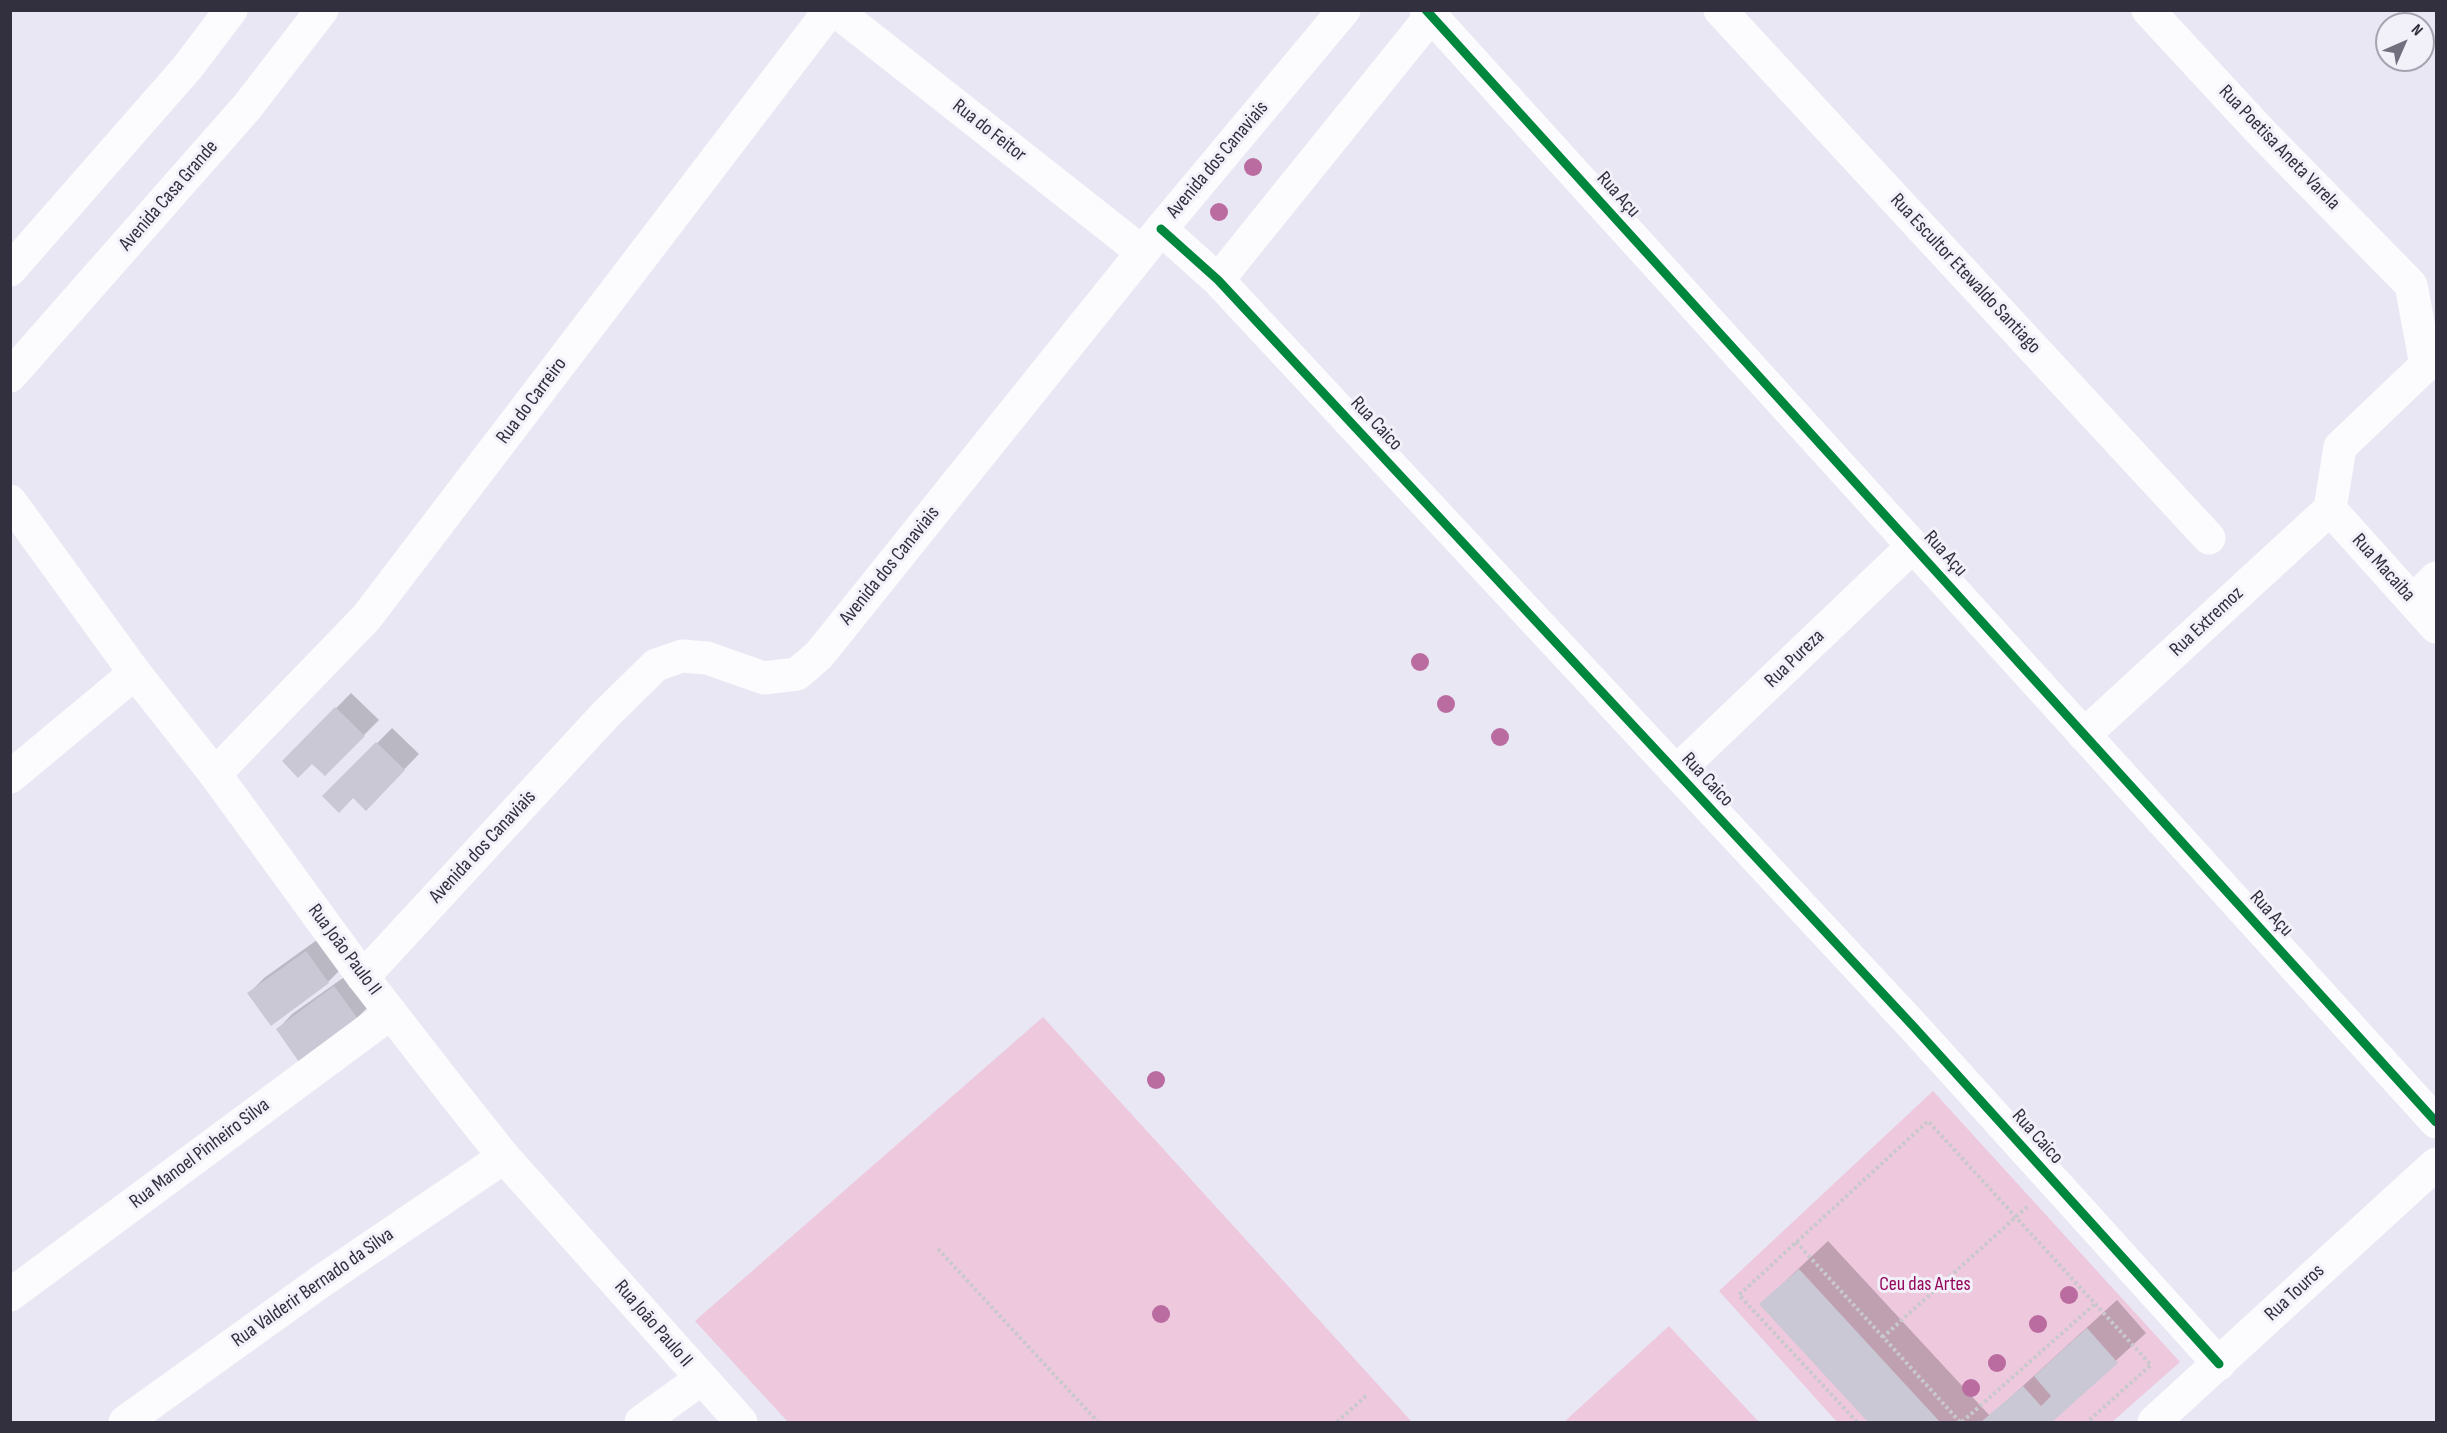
<!DOCTYPE html>
<meta charset="utf-8">
<style>
body{margin:0}
#map{position:relative;width:2447px;height:1433px;overflow:hidden;background:#e9e7f4;font-family:"Sofia Sans Condensed",sans-serif}
canvas{display:block}
.frame{position:absolute;inset:0;border:12px solid #322f3f;pointer-events:none}
.north{position:absolute;left:2375px;top:12px;width:60px;height:60px;box-sizing:border-box;background:#f2f1f9;border:2px solid #a5a3af;border-radius:50%;rotate:45deg;font-size:16px;font-weight:700;line-height:24px;text-align:center;color:#322f3f}
.north::after{content:'';display:block;margin:auto;width:21px;height:27px;background:#726f7e;clip-path:polygon(50% 0,100% 100%,50% 72%,0 100%)}
</style>
<div id="map">
<canvas width="2447" height="1433"></canvas>
<div class="frame"></div>
<div class="north">N</div>
</div>
<script>
const g = document.querySelector('canvas').getContext('2d');
g.lineJoin = 'round';
function fillPath(path, color) { g.fillStyle = color; g.fill(path, 'evenodd'); }
const shape = rows => new Path2D(rows.map(r => 'M' + r).join(''));
function stroke(path, color, width, dash) { g.strokeStyle = color; g.lineWidth = width; g.lineCap = dash ? 'butt' : 'round'; g.setLineDash(dash || []); g.stroke(path); }
function write(font, color, halo, rows, align = 'center') {
  g.font = font + ' "Sofia Sans Condensed",sans-serif'; g.lineWidth = 6; g.setLineDash([]); g.textBaseline = 'middle'; g.strokeStyle = halo; g.fillStyle = color; for (const [text, x, y, turn = 0] of rows) {
    g.save(); g.translate(x, y); g.rotate((+turn || 0) * Math.PI / 180); g.textAlign = isNaN(turn) ? turn : align; if (halo) g.strokeText(text, 0, 0); g.fillText(text, 0, 0); g.restore();
  }
}
fillPath(shape([
 [1043,1017,1412,1422,788,1422,695,1321],
 [1933,1091,2180,1362,2112,1422,1837,1422,1719,1291],
 [1669,1326,1759,1422,1564,1422]
]), '#eec8dd');
fillPath(shape([
 [351,693,379,720,325,774,312,761,284,761],
 [392,728,419,754,366,809,353,797,325,796],
 [321,937,343,967,328,982,271,1024,249,993,264,978],
 [350,973,372,1003,357,1018,278,1029,292,1014],
 [1828,1241,1990,1416,2117,1300,2146,1333,2049,1422,1870,1422,1761,1304]
]), '#0003');
fillPath(shape([
 [335,707,365,736,325,776,312,764,298,778,282,761],
 [376,742,405,770,366,811,353,798,339,813,322,796],
 [306,951,329,983,271,1026,247,993],
 [334,986,358,1019,299,1062,276,1029],
 [1799,1269,1940,1422,1868,1422,1759,1304],
 [2087,1328,2118,1363,2052,1422,1981,1422,2023,1386,2041,1406,2051,1396,2034,1376]
]), '#cac8d5');
stroke(shape([
 [1796,1242,1883,1337],
 [938,1249,1098,1422],
 [1337,1422,1368,1394],
 [1857,1422,1739,1295,1928,1121,2151,1365,2087,1422],
 [1960,1422,1883,1337,2028,1206],
 [1962,1422,2095,1304]
]), '#c9c8cd', 4, [3, 3]);
stroke(shape([
 [835,10,1142,252],
 [1426,10,2436,1122],
 [1720,10,2209,538],
 [2148,10,2260,131,2411,285,2426,365,2340,447,2330,509],
 [1161,229,1218,280,1913,1026,2219,1364],
 [10,270,187,68,231,10],
 [1218,280,1431,16],
 [10,376,247,107,322,10],
 [2330,509,2436,627],
 [2413,601,2436,578],
 [2084,735,2330,509],
 [1676,772,1913,546],
 [215,774,366,618,830,10],
 [10,777,135,673],
 [363,977,606,714,656,665,682,656,707,658,764,678,797,674,819,655,1161,229,1344,10],
 [10,1295,391,1013],
 [125,1422,323,1280,504,1157],
 [641,1422,701,1379],
 [2154,1422,2436,1164]
]), '#fcfbfd', 33);
stroke(shape([
 [10,501,135,673,215,774,363,977,450,1089,504,1157,741,1422]
]), '#fcfbfd', 33);
stroke(shape([
 [1426,10,2436,1122],
 [1161,229,1218,280,1913,1026,2219,1364]
]), '#00873e', 9);
g.fillStyle = '#ba6ba0';
for (const [x, y] of [
 [1253,167],
 [1219,212],
 [1420,662],
 [1446,704],
 [1500,737],
 [1156,1080],
 [2069,1295],
 [1161,1314],
 [2038,1324],
 [1997,1363],
 [1971,1388]
]) { g.beginPath(); g.arc(x, y, 9, 0, 2 * Math.PI); g.fill(); }
write('20px', '#322f3f', '#f2f1f9', [
 ["Rua do Feitor",989,131,38],
 ["Rua Poetisa Aneta Varela",2279,148,46],
 ["Avenida dos Canaviais",1218,160,-50],
 ["Rua Açu",1618,195,48],
 ["Avenida Casa Grande",169,196,-49],
 ["Rua Escultor Etewaldo Santiago",1965,274,47],
 ["Rua do Carreiro",532,401,-53],
 ["Rua Caico",1376,424,47],
 ["Rua Açu",1945,554,48],
 ["Avenida dos Canaviais",890,566,-51],
 ["Rua Macaiba",2383,568,48],
 ["Rua Extremoz",2207,622,-43],
 ["Rua Pureza",1795,659,-44],
 ["Rua Caico",1707,780,47],
 ["Avenida dos Canaviais",483,847,-47],
 ["Rua Açu",2271,914,48],
 ["Rua João Paulo II",344,950,53],
 ["Rua Caico",2037,1137,48],
 ["Rua Manoel Pinheiro Silva",200,1154,-37],
 ["Rua Valderir Bernado da Silva",313,1288,-35],
 ["Rua Touros",2295,1293,-43],
 ["Rua João Paulo II",653,1324,49]
]);
write('20px', '#94065c', '#f2f1f9', [
 ["Ceu das Artes",1925,1285]
]);
</script>
